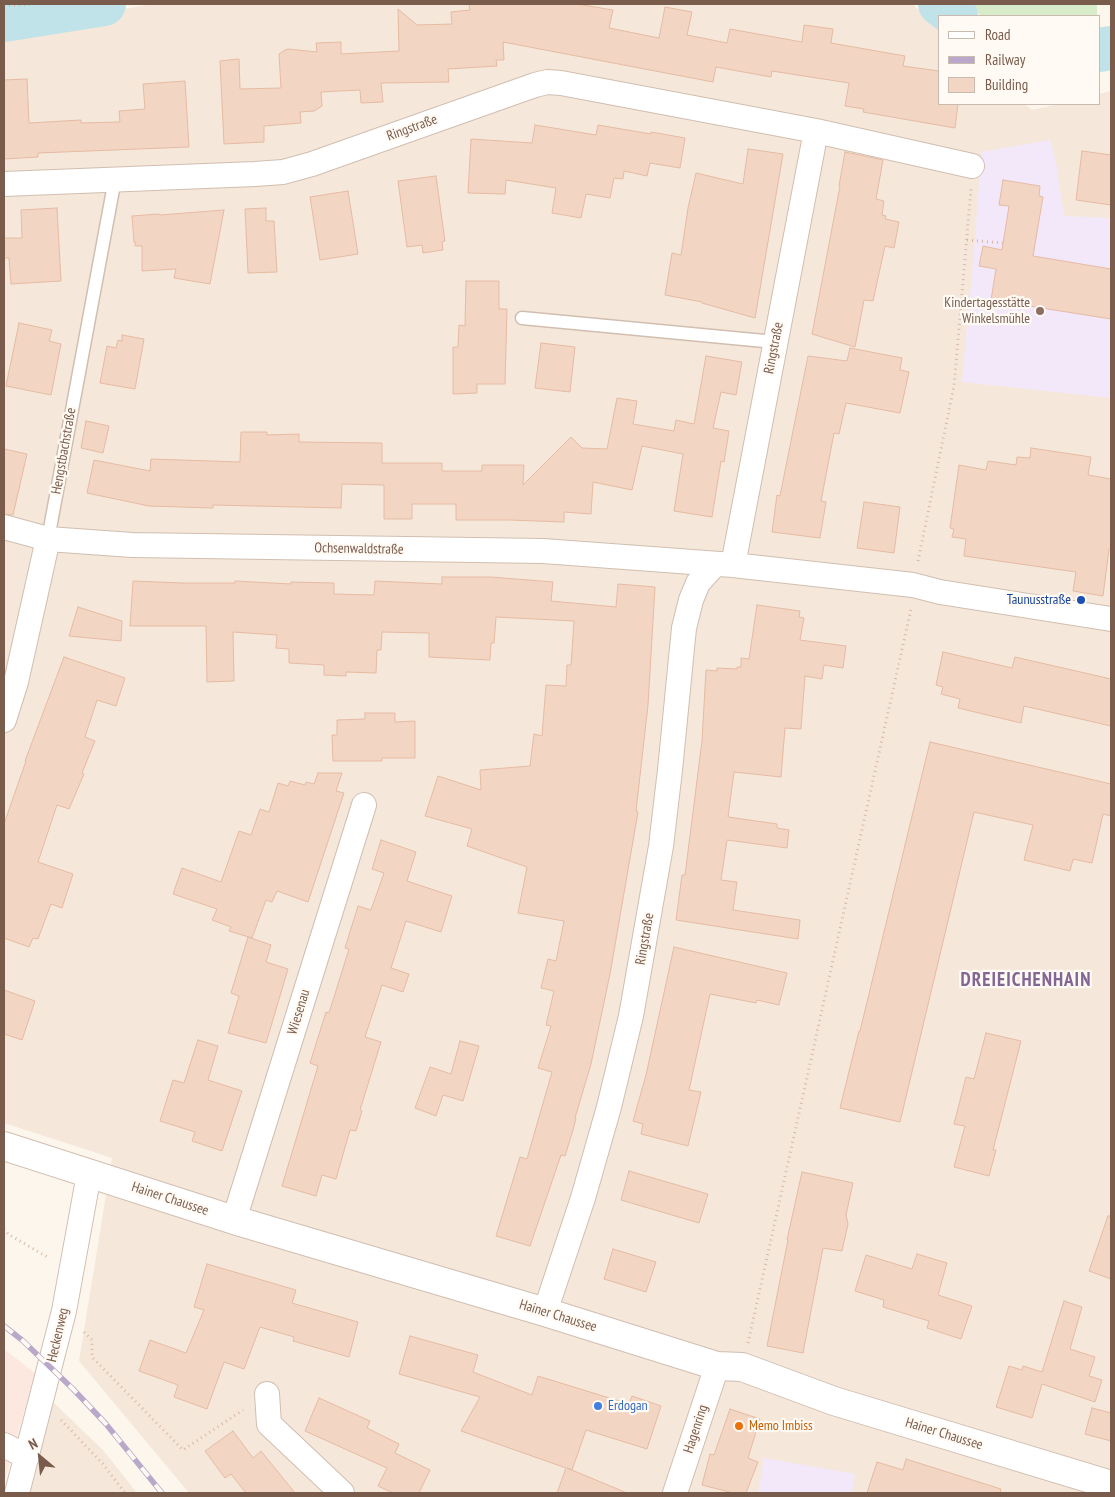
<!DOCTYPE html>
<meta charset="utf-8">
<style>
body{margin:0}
#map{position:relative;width:1115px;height:1497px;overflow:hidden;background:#fdf6ec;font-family:"PT Sans Narrow",sans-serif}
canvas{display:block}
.frame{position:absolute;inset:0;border:5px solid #7a5c4d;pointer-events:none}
.legend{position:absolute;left:938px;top:15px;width:162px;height:90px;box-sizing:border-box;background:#fffaf3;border:1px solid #cabbb1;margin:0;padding:6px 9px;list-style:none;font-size:15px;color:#7a5c4d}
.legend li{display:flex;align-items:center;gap:10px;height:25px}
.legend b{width:25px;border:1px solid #cabbb1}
.north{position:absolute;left:15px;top:1432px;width:50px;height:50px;-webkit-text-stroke:4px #fffaf3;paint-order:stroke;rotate:332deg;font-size:14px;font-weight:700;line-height:20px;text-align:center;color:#7a5c4d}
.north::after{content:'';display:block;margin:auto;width:18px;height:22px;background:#7a5c4d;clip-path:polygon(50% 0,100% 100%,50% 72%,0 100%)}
</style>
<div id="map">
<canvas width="1115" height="1497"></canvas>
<div class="frame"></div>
<ul class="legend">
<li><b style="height:6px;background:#fff"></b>Road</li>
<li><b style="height:6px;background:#b9a8c9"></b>Railway</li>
<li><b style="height:14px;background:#f3d5c3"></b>Building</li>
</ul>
<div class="north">N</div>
</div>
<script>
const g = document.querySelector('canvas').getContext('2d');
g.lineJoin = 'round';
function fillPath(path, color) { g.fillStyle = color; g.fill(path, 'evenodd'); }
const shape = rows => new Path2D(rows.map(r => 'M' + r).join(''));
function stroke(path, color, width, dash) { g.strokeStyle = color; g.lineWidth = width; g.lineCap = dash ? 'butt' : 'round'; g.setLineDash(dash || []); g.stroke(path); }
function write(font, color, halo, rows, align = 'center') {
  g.font = font + ' "PT Sans Narrow",sans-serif'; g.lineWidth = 4.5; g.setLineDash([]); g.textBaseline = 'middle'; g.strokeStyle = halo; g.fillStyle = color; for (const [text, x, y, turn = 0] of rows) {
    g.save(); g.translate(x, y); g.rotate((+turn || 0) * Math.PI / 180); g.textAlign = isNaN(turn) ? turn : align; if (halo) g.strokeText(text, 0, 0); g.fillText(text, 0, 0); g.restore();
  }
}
fillPath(shape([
 [151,4,912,4,939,28,939,104,1025,104,1032,110,1059,104,1099,104,1099,94,1111,91,1111,1493,189,1493,79,1361,112,1158,4,1123,4,31],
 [51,1400,103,1450,137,1493,26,1493]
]), '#f5e8da');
fillPath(shape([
 [4,1349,35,1373,4,1483]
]), '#fde8e0');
fillPath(shape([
 [1050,140,1056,162,1064,216,1111,218,1111,398,962,382,975,240,981,152],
 [764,1458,855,1474,852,1493,758,1493]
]), '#f3e8fa');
fillPath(shape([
 [4,4,28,4,39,26,4,31],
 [966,4,1097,4,1097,16,982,16]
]), '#d8ecc9');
stroke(shape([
 [940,4,956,16],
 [4,20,104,4],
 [1099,50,1111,48]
]), '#bfe3e8', 44);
const building = shape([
 [469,4,577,4,613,10,609,28,659,38,665,7,692,12,687,35,727,43,730,29,802,42,804,25,833,29,831,43,905,56,903,66,939,71,939,104,958,104,955,128,863,112,864,109,845,106,849,83,772,71,771,77,716,67,713,82,503,42,504,60,496,60,497,66,448,69,449,82,381,83,383,102,361,103,360,90,321,92,322,106,314,111,300,112,301,123,264,126,264,142,224,144,220,61,239,59,240,89,281,88,279,54,285,50,288,49,317,52,316,43,341,42,341,54,399,51,398,9,417,25,452,24,451,12,470,10,469,4],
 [27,79,29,123,81,120,81,123,120,122,119,111,145,109,143,84,185,81,189,147,38,153,38,157,4,159,4,80,27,79],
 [535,125,596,135,598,125,651,134,651,132,685,138,680,168,650,163,647,176,624,171,623,179,614,178,610,198,586,194,581,218,552,213,556,188,506,180,505,194,468,193,471,139,532,143,535,125],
 [748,149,783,154,755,318,702,303,702,302,665,295,672,253,681,255,688,208,696,173,743,184,748,149],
 [1082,151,1111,155,1111,205,1076,200,1082,151],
 [845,152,883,160,876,199,884,201,882,215,886,216,885,219,899,222,894,248,885,246,873,301,864,300,855,347,812,334,840,186,839,186,845,152],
 [436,176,445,241,442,242,443,250,423,253,422,245,407,247,398,181,436,176],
 [1003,180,1040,186,1039,196,1043,197,1033,256,1111,269,1111,319,991,300,996,269,979,266,983,246,1002,250,1009,206,999,205,1003,180],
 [348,191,358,254,320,260,310,197,348,191],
 [57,208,61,281,11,284,9,258,4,258,4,238,22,238,21,210,57,208],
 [266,208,266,221,274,221,277,272,248,273,245,209,266,208],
 [224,210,210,284,174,278,176,269,142,271,142,246,135,246,135,242,134,242,132,216,159,214,160,215,224,210],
 [466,281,499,281,499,309,507,309,505,384,477,384,477,393,453,394,453,347,458,347,459,325,465,326,466,281],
 [19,323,52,330,49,341,61,344,51,395,6,386,19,323],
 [122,335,144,339,135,389,100,383,107,346,116,348,118,340,122,341,122,335],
 [541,343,575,347,570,392,535,388,541,343],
 [850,348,902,358,900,370,909,372,900,413,846,403,839,434,834,433,821,501,826,502,820,538,772,532,777,495,780,496,808,356,847,361,850,348],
 [706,356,742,362,736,395,721,392,713,428,729,431,724,462,721,461,712,517,674,511,683,454,642,446,632,490,593,482,591,514,564,512,564,522,509,520,456,520,456,504,412,504,412,519,384,519,384,485,342,484,341,508,213,505,213,508,149,506,87,493,94,460,150,471,151,459,240,462,241,432,267,432,267,435,299,434,299,442,382,443,382,463,442,463,442,471,482,471,482,465,524,465,523,485,571,437,582,448,607,449,617,398,637,401,633,424,674,431,676,420,694,424,706,356],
 [86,421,109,426,103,453,81,448,86,421],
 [1031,448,1091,457,1088,475,1111,479,1111,549,1109,549,1103,596,1073,591,1076,572,964,556,966,539,952,537,954,529,950,528,959,465,986,470,988,461,1016,465,1017,457,1030,458,1031,448],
 [4,449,27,454,13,515,4,514,4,449],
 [864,502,900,507,894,553,857,548,864,502],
 [442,577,491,577,553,582,551,601,616,607,618,584,655,587,648,705,636,811,638,812,610,974,591,1064,575,1118,576,1118,573,1130,565,1156,561,1155,530,1246,496,1236,520,1157,527,1159,552,1072,538,1068,551,1026,546,1025,554,991,541,988,548,959,556,961,564,921,518,913,527,867,467,846,472,829,425,816,438,776,481,790,480,770,530,766,534,734,542,736,546,685,566,686,567,665,571,665,574,621,496,617,494,643,491,643,490,660,429,657,429,633,382,632,381,650,377,650,376,673,346,672,346,676,324,675,324,665,289,663,289,649,276,648,277,635,233,632,234,681,207,682,206,626,130,626,133,581,183,583,235,583,235,581,291,584,291,582,334,583,334,594,374,595,375,581,442,584,442,577],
 [757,605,800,611,799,617,804,618,800,640,846,646,843,668,824,665,822,679,805,676,801,729,785,728,781,777,734,772,728,817,777,824,777,828,789,830,787,848,727,840,721,880,737,882,733,910,800,920,798,939,676,920,682,875,685,875,702,741,706,670,717,671,717,668,737,669,737,667,741,667,741,658,749,659,757,605],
 [78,607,122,621,121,641,69,636,78,607],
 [943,652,1012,668,1015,657,1111,679,1111,726,1024,706,1021,723,958,708,960,699,941,694,943,687,936,685,943,652],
 [64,657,125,678,116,706,97,700,85,737,95,741,82,773,84,774,69,809,57,805,38,862,73,874,62,908,51,904,38,939,33,938,29,947,4,938,4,824,26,761,25,761,64,657],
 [365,713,395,713,395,722,415,721,415,758,382,758,382,761,333,761,332,735,337,735,337,720,365,719,365,713],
 [930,742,1111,784,1111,816,1103,814,1092,863,1073,859,1070,871,1024,860,1033,825,974,812,900,1122,840,1108,859,1031,860,1031,930,742],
 [318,773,342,773,336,791,344,793,308,902,277,891,272,902,266,900,252,938,229,931,231,927,212,920,217,909,173,894,182,868,221,882,239,831,251,835,260,809,269,812,278,783,288,786,290,781,305,785,306,782,314,784,318,773],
 [381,840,416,852,407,881,452,896,441,932,406,921,391,968,409,974,403,992,382,985,365,1037,381,1042,360,1110,362,1111,356,1131,350,1130,336,1179,322,1175,316,1196,282,1186,318,1066,310,1063,326,1012,329,1013,349,949,345,948,358,906,371,910,384,873,372,869,381,840],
 [248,937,271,945,266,962,288,969,266,1043,228,1033,239,996,231,993,248,937],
 [674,947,787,973,779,1005,757,1000,756,1003,710,994,689,1090,701,1092,688,1146,641,1134,643,1124,633,1121,646,1075,674,947],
 [4,990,35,1001,22,1040,4,1034,4,990],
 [986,1033,1021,1041,993,1150,996,1150,989,1176,954,1167,965,1126,954,1124,966,1077,974,1079,986,1033],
 [198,1040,218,1046,208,1080,242,1091,222,1151,192,1141,195,1132,160,1121,173,1080,184,1083,198,1040],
 [460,1041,479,1046,463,1101,443,1095,436,1116,415,1108,430,1067,451,1074,460,1041],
 [629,1171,708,1194,699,1223,621,1200,629,1171],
 [802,1172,853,1183,846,1215,848,1224,842,1251,823,1248,803,1353,767,1346,788,1240,787,1240,802,1172],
 [1108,1216,1111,1216,1111,1279,1089,1271,1108,1216],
 [613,1249,656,1262,646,1292,604,1279,613,1249],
 [917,1254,947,1263,938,1295,972,1306,961,1339,927,1328,929,1321,883,1307,884,1300,855,1291,866,1255,912,1269,917,1254],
 [207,1264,296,1290,292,1303,358,1322,349,1357,293,1341,294,1337,260,1327,244,1369,224,1362,207,1409,174,1397,178,1385,139,1371,150,1340,186,1353,204,1310,194,1307,207,1264],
 [1064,1301,1082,1307,1070,1349,1095,1357,1089,1376,1102,1380,1095,1402,1042,1384,1032,1418,996,1407,1009,1366,1022,1370,1023,1366,1042,1372,1064,1301],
 [410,1336,478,1355,473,1372,532,1395,538,1376,629,1404,632,1396,661,1406,647,1449,586,1430,572,1470,567,1468,627,1493,557,1493,566,1468,461,1431,480,1397,399,1374,410,1336],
 [319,1398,370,1421,367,1428,399,1444,395,1453,430,1470,419,1493,393,1493,378,1486,387,1468,305,1431,319,1398],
 [1092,1408,1111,1413,1111,1441,1085,1434,1092,1408],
 [730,1409,760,1419,748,1458,758,1462,746,1493,733,1493,702,1485,710,1454,714,1455,730,1409],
 [233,1431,253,1458,261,1451,295,1493,246,1493,231,1474,225,1478,205,1451,233,1431],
 [906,1459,1001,1489,1000,1493,867,1493,877,1462,903,1470,906,1459]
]);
fillPath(building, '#f3d5c3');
stroke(building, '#e6bba3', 1);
const service = shape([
 [522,318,775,342],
 [48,539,115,179]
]);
const minor = shape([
 [816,131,972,166],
 [4,184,255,174,283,172,312,164,535,85,547,82,561,83,816,131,733,565],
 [4,527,48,539,132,545,543,551,733,565,913,585,940,592,1111,619],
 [4,720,16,682,48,539],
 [234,1220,364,805],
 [545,1312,583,1198,609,1107,631,1016,661,846,670,770,684,628,691,600,698,583,715,564],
 [267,1394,269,1424,342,1493],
 [4,1445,27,1457],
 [17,1493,64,1311,89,1174],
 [675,1493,717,1366]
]);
const tertiary = shape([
 [4,1146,234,1220,545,1312,717,1366,742,1367,834,1401,1111,1485]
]);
stroke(service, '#d1beb0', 15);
stroke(minor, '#d1beb0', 26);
stroke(tertiary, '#d1beb0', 30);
stroke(shape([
 [4,6,34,4],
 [967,240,1003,243],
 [918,561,954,386,971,189],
 [4,1229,8,1234,49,1258],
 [84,1332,92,1340,92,1357,183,1450,243,1410],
 [748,1343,911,609],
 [61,1420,103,1464,125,1493]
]), '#d9b8a5', 3, [1, 4]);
stroke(service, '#fff', 12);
stroke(minor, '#fff', 24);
stroke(tertiary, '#fff', 28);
const rail = shape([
 [4,1326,22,1340,73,1389,106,1424,162,1493]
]);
stroke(rail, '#b9a8c9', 5.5);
stroke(rail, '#fffaf3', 4, [11]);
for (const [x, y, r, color] of [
 [1040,311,5,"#8d6e63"],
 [1081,600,5,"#1a4fb4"],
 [598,1406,5,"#3f7fe0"],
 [739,1426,5,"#e8710a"]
]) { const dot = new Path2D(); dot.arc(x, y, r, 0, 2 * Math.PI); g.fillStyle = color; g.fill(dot); stroke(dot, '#fffaf3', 2); }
write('14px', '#7a5c4d', '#fffaf3', [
 ["Ringstraße",412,128,-20],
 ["Ringstraße",774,348,-79],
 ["Hengstbachstraße",64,451,-80],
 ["Ochsenwaldstraße",359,549,1],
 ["Ringstraße",645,939,-80],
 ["Wiesenau",299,1012,-73],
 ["Hainer Chaussee",170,1199,18],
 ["Hainer Chaussee",558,1316,17],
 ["Heckenweg",58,1335,-77],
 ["Hagenring",696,1429,-72],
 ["Hainer Chaussee",944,1434,17]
]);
write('14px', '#785e54', '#fffaf3', [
 ["Kindertagesstätte",1030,303],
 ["Winkelsmühle",1030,319]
], 'right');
write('14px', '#164399', '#fffaf3', [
 ["Taunusstraße",1071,600]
], 'right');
write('14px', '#366cbe', '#fffaf3', [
 ["Erdogan",608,1406]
], 'left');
write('14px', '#c56008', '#fffaf3', [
 ["Memo Imbiss",749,1426]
], 'left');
g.letterSpacing = '1px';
write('bold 19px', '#846695', '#fffaf3', [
 ["DREIEICHENHAIN",1026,981]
]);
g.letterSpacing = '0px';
</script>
